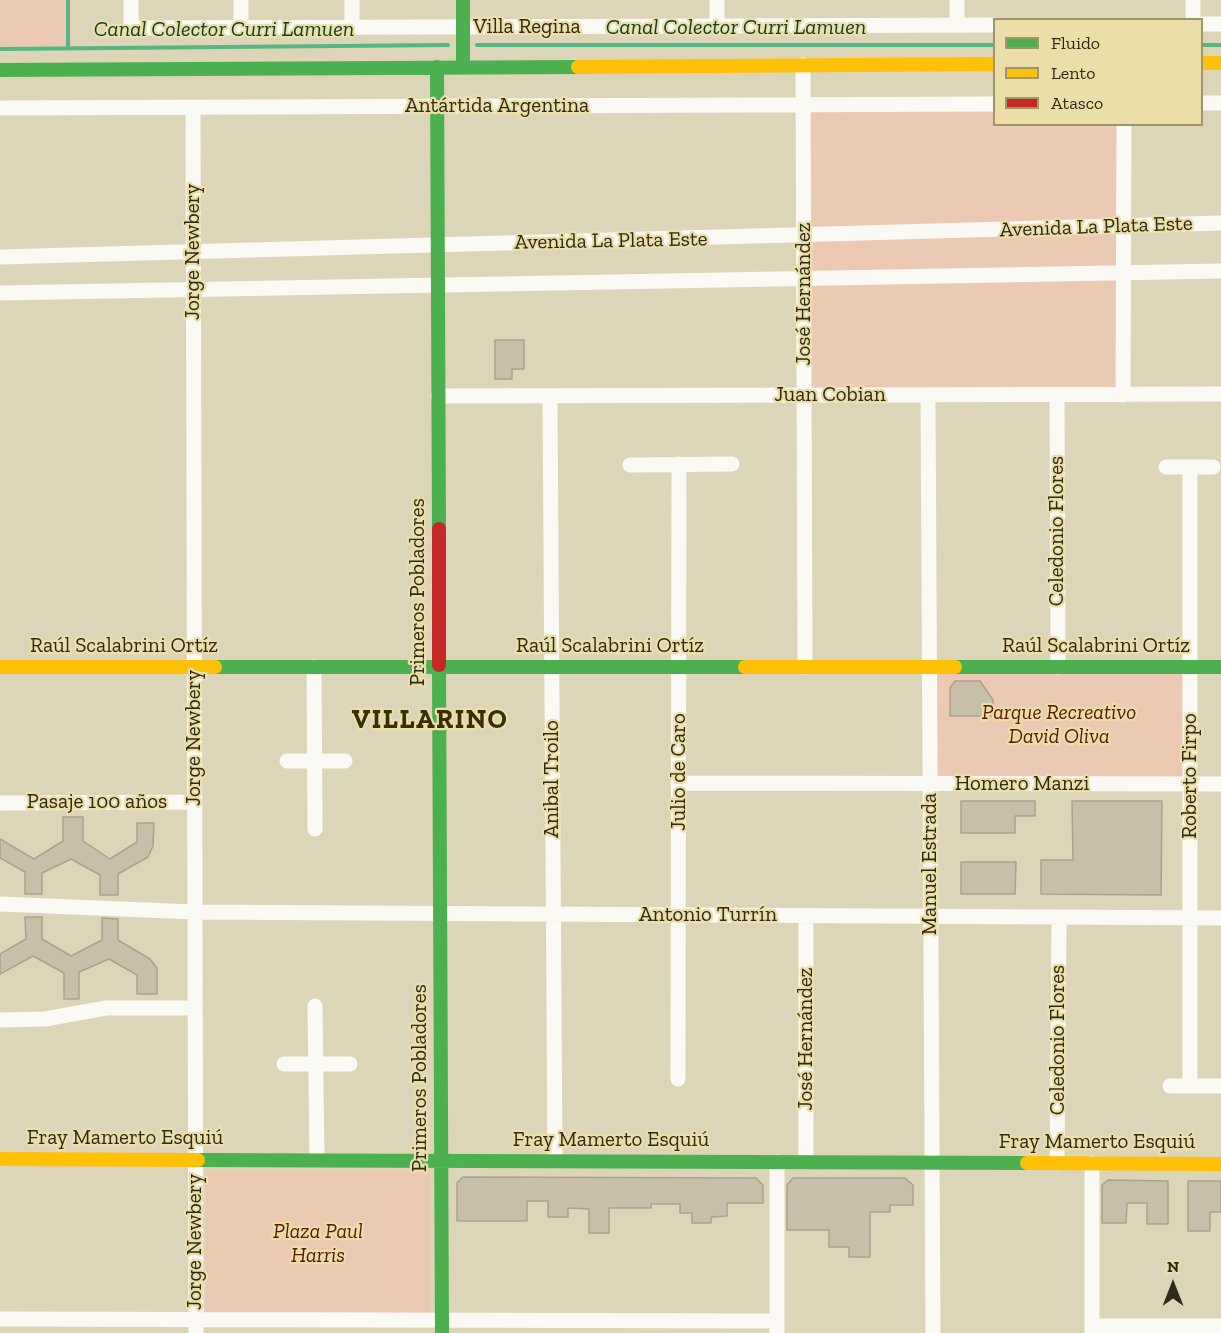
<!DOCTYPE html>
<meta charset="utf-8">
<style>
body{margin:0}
#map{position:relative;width:1221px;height:1333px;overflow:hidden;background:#dcd5b7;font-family:"Zilla Slab",serif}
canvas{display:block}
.legend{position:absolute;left:993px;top:18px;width:210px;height:108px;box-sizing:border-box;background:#ebdea8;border:2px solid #a0966d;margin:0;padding:8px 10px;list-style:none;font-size:18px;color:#2f2a15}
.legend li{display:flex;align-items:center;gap:12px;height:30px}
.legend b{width:30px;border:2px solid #a0966d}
.north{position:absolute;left:1143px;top:1255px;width:60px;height:60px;-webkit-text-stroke:4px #ebdea8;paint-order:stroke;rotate:0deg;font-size:16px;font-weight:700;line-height:24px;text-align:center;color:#2f2a15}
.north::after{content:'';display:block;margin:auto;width:21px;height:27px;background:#2f2a15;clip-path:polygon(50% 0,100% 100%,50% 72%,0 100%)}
</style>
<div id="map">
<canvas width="1221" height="1333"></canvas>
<ul class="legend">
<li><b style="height:8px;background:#4caf50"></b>Fluido</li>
<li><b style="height:8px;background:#ffc107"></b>Lento</li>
<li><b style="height:8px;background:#c62828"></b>Atasco</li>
</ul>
<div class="north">N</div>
</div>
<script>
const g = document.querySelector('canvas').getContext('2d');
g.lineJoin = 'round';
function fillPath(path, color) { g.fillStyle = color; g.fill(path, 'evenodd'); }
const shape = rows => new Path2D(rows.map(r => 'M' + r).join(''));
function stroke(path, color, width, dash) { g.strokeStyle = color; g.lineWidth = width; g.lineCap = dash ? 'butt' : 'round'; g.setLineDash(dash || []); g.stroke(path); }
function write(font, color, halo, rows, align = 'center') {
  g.font = font + ' "Zilla Slab",serif'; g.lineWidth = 4.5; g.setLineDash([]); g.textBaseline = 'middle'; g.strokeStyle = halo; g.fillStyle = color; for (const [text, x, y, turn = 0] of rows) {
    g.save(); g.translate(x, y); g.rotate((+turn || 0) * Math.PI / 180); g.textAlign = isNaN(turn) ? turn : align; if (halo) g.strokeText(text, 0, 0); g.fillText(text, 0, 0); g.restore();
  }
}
fillPath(shape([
 [0,0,72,0,72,45,0,46],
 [809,111,994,111,994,124,1117,125,1117,388,809,388],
 [929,667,1189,667,1190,784,930,783],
 [430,1170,430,1317,206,1318,206,1171]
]), '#ecc9b3');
stroke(shape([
 [477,45,994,45],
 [1202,45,1221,45],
 [68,48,68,0],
 [0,49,448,45]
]), '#56b680', 4);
const building = shape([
 [495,340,524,340,524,369,512,369,512,379,495,379,495,340],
 [955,681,980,681,993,700,993,716,950,716,950,688,955,681],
 [961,801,1035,801,1035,816,1015,816,1015,833,961,833,961,801],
 [1072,801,1162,801,1161,895,1041,894,1041,860,1073,860,1072,801],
 [63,817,83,817,83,841,110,859,137,842,137,823,154,823,153,846,148,857,118,874,118,895,100,895,100,875,71,859,42,873,42,894,25,894,25,872,0,858,0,839,34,859,63,841,63,817],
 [961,862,1016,862,1015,894,961,894,961,862],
 [25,917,42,917,42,939,71,956,102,940,102,918,118,919,118,940,150,959,157,968,157,994,137,994,137,975,109,959,79,972,79,999,64,999,64,973,33,956,0,974,0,954,26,939,25,917],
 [463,1177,756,1178,763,1185,763,1203,727,1203,727,1216,711,1217,711,1223,692,1223,692,1213,680,1213,680,1204,651,1204,651,1208,609,1208,609,1233,589,1233,589,1209,568,1208,568,1217,548,1217,548,1201,527,1201,527,1221,457,1221,457,1183,463,1177],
 [793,1178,905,1178,913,1185,913,1205,890,1205,890,1212,870,1212,870,1257,849,1257,849,1247,829,1247,829,1230,787,1230,787,1185,793,1178],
 [1108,1180,1168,1181,1168,1224,1147,1224,1147,1203,1127,1203,1126,1223,1102,1223,1102,1185,1108,1180],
 [1188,1181,1221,1181,1221,1212,1210,1212,1210,1231,1188,1231,1188,1181]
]);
fillPath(building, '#c8bfa9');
stroke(building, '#aba28c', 1.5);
stroke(shape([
 [131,0,131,28,994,25],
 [241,0,241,28],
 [352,0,352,27],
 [717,0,717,26],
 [1193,0,1193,20],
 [1202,24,1221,24],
 [957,25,957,0],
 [803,65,805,667],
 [1202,103,1221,103],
 [193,107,196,1333],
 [0,108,994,104],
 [0,257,1221,223],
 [0,293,1221,271],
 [928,395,933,1333],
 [1057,395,1058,667],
 [1123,395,1124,124],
 [438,396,1221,394],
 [550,396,555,1161],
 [630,465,732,464],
 [1166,467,1213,467],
 [1190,467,1190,1086],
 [314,667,315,829],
 [287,761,345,761],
 [678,783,1221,784],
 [0,803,194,802],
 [0,904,194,912,1221,918],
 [315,1006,317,1160],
 [0,1020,45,1019,106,1008,194,1008],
 [284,1064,350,1064],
 [678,1079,679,464],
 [1170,1086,1221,1086],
 [777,1162,777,1333],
 [806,1162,806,916],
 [1057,1163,1059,917],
 [1092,1163,1092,1333],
 [0,1319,777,1321],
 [1092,1326,1221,1326]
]), '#faf9f4', 15);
stroke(shape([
 [463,0,463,67],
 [437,67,439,529],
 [0,70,578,67],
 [439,665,442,1333],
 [215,667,745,667],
 [955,667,1221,667],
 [198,1160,1027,1163]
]), '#4caf50', 14);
stroke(shape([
 [1202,63,1221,63],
 [578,67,994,64],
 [0,667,215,667],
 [745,667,955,667],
 [0,1159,198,1160],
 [1027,1163,1221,1164]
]), '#ffc107', 14);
stroke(shape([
 [439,529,439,665]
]), '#c62828', 14);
write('21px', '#2f2a15', '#ebdea8', [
 ["Villa Regina",527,27],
 ["Antártida Argentina",497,106],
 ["Avenida La Plata Este",1096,227,-2],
 ["Avenida La Plata Este",611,241,-1],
 ["Jorge Newbery",193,252,-90],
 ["José Hernández",804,294,-90],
 ["Juan Cobian",830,395],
 ["Celedonio Flores",1057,531,-90],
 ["Primeros Pobladores",418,592,-90],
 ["Raúl Scalabrini Ortíz",124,646],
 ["Raúl Scalabrini Ortíz",610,646],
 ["Raúl Scalabrini Ortíz",1096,646],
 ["Jorge Newbery",194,738,-90],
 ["Julio de Caro",679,772,-90],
 ["Roberto Firpo",1190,776,-90],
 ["Anibal Troilo",552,779,-90],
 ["Homero Manzi",1022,784],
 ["Pasaje 100 años",97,802],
 ["Manuel Estrada",930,864,-90],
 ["Antonio Turrín",708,915],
 ["José Hernández",806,1039,-90],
 ["Celedonio Flores",1058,1040,-90],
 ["Primeros Pobladores",420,1078,-90],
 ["Fray Mamerto Esquiú",125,1138],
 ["Fray Mamerto Esquiú",611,1140],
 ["Fray Mamerto Esquiú",1097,1142],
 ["Jorge Newbery",195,1242,-90]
]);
write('italic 21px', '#5e1802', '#ebdea8', [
 ["Parque Recreativo",1059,713],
 ["David Oliva",1059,737],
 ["Plaza Paul",318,1232],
 ["Harris",318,1256]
]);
write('italic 22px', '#0d4127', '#ebdea8', [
 ["Canal Colector Curri Lamuen",736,28],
 ["Canal Colector Curri Lamuen",224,30]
]);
g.letterSpacing = '1.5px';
write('bold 27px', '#382f07', '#ebdea8', [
 ["VILLARINO",430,720]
]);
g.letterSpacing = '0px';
</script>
